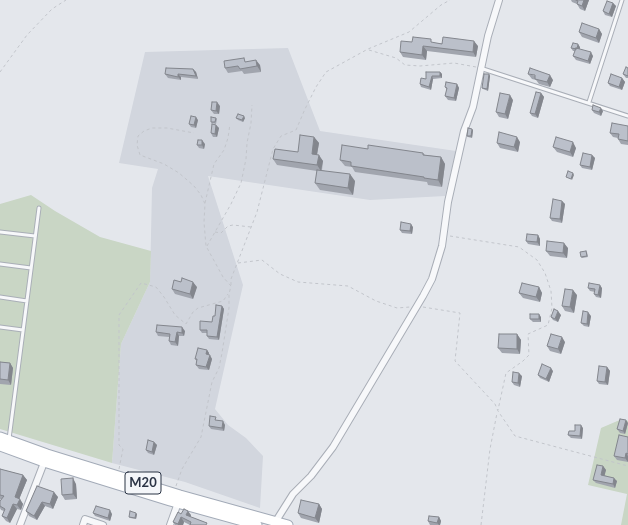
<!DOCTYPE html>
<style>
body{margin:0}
canvas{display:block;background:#e4e7ec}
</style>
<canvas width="628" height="525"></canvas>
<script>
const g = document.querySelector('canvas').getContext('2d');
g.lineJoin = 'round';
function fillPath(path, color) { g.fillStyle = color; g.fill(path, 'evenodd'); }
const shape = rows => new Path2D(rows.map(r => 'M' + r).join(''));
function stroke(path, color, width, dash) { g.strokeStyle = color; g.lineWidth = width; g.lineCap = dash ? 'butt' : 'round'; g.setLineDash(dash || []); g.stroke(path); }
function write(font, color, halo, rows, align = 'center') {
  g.font = font + ' Lato,sans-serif'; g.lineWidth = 3; g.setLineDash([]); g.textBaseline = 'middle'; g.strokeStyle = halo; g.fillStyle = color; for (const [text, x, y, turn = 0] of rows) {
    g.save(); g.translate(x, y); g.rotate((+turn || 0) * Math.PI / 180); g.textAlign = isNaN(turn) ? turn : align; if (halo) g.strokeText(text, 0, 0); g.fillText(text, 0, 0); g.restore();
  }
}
fillPath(shape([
 [288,48,320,131,456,151,445,196,370,200,208,176,243,285,215,409,228,425,246,438,263,456,260,508,185,482,112,463,121,344,150,282,152,188,158,169,119,163,145,52]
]), '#d2d6de');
fillPath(shape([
 [31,195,55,211,100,237,151,251,150,282,121,344,112,463,0,429,0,204],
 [622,419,628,421,628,525,621,525,627,494,588,485,601,428]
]), '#c9d6c5');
const lane = shape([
 [480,68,628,116],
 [589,102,622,0],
 [0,232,35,236],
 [0,264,31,268],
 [0,297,27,301],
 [0,327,23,330],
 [9,439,39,208]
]);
const street = shape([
 [276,521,293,494,311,476,333,447,423,296,432,279,442,246,448,202,464,131,473,107,488,36,499,0],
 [20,525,45,460],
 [83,525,85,519,103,525],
 [170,525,179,500]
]);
const primary = shape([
 [0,437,47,454,180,495,288,525],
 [0,446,44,462,170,501,257,525]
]);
stroke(lane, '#a9aeb7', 5);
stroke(street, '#a9aeb7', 8);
stroke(primary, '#a3abb8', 11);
stroke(shape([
 [369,50,396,58,405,65,420,66,454,63,476,67],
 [0,72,27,35,52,9,66,0],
 [205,203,214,164,224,150,228,138,230,124],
 [215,232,221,233,228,226,233,225,251,227],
 [450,236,519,247,537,260,545,273,551,291,552,308,548,325,528,334,529,355,523,361,506,373,498,410],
 [207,246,231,204,241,183,246,159,247,143,251,123,252,105],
 [238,263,262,260,280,274,298,282,348,286,376,301,397,308,410,307],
 [231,285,231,279,257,212,273,149,281,136,296,130,305,109,316,87,326,72,368,49,409,32,441,5,450,0],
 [423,307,460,313,455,361,495,404,498,411,515,436,628,466],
 [119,469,123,449,119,445,119,315,141,283,156,287,164,297,175,315,186,324,193,312,198,308,223,301,228,294],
 [176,486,182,469,201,437,212,382,219,368,222,353,229,308,229,294,231,286,223,277,206,246,204,222,205,204,201,195,194,186,179,173,164,164,140,155,137,145,138,136,144,131,152,128,167,128,194,133],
 [481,525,490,449,497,413]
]), '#c2c5cb', 1, [3, 3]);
stroke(lane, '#f7f8fa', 3);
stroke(street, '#f7f8fa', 6);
stroke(primary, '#fff', 9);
fillPath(shape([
 [571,0,589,0,585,11,580,9,577,4,572,2],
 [613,3,616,6,612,17,605,15,603,11],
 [599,29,602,34,599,43,582,37,579,32],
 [412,42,434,43,478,46,476,57,427,51,426,60,403,57,400,52],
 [580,47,580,50,593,56,590,64,576,60,573,56,575,51,573,51,571,48],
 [247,62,260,65,261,72,244,74,242,71,228,73,225,68],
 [628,68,628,78,626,78,623,74],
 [193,69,196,72,198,79,181,77,181,80,168,78,165,74],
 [440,72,442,74,442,78,433,79,431,90,421,87,420,84,426,79],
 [489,74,490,76,488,91,483,89,482,88],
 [528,74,553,80,550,87,539,84,536,80,532,79],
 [622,78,625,82,622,90,610,86,608,83],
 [457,84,459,88,456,101,448,100,445,96,447,90,445,87],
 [541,93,544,97,538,118,532,116,530,113],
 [513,100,508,119,499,117,496,112],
 [220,106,219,114,214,114,211,110],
 [592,110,603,111,601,116,594,113],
 [216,118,217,119,216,124,212,123,211,122],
 [236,118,245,118,243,122,238,120],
 [198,120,196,128,191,127,189,124],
 [216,125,219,128,217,137,213,137,211,133],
 [628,126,628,145,621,144,618,139,618,138,613,137,610,133],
 [473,130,472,138,468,137,467,136],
 [314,137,319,143,317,155,323,161,322,170,355,181,353,195,320,190,315,183,317,171,277,165,273,159,298,152],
 [520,142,518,152,500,148,497,143],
 [205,144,204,149,199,148,197,145],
 [553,147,576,148,573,157,557,152],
 [368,149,423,153,425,155,441,157,445,164,442,187,428,185,427,182,355,172,352,167,345,166,340,160],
 [592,155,595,158,592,170,582,168,580,165],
 [562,201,565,204,562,223,552,221,550,218],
 [413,227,412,234,402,233,400,230],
 [538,235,540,239,540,246,528,244,526,241],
 [568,248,567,258,550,256,546,251],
 [586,251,587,252,588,257,582,258,581,257],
 [197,287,193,299,175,294,172,289],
 [539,287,542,293,540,302,523,298,519,293],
 [588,288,602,288,601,298,596,297,594,294,595,292,590,291],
 [577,295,574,313,565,311,562,306],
 [222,306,224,309,219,340,209,339,207,336,207,333,202,333,200,330,212,322],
 [561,315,558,322,553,320,551,317],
 [591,316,589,327,584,326,581,323],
 [541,317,541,322,533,322,530,319],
 [185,331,184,336,179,336,178,346,171,345,169,341,169,337,158,336,156,332],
 [517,334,521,340,520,354,502,353,498,348],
 [565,342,561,354,550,351,547,346],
 [207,350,209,353,209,355,212,359,209,370,199,369,196,365,197,361,195,359],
 [0,362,10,363,13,368,11,385,0,384],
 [607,367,610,371,608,385,599,384,597,381],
 [553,371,549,382,540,378,538,375],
 [522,376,520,387,514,385,512,382],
 [218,420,225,425,224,431,211,429,209,426],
 [628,423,625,434,620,433,617,429],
 [583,428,582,439,571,438,568,435,575,431],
 [628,437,628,462,617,460,614,456],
 [154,442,157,445,154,455,148,453,146,450],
 [603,466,606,470,604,475,617,481,615,488,596,483,593,480],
 [0,469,23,475,27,480,19,499,23,504,21,510,17,509,10,523,6,521,2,516,4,511,1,510,0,508,0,501,1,499,0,499],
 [76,484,77,499,65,500,62,495],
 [37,486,58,497,53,509,45,506,37,520,29,516,26,511],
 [319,504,322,509,319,523,301,518,298,513],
 [93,513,112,514,110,521,95,516],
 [137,514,136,519,130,518,129,517],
 [181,514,191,515,191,517,207,523,190,525,184,522,183,525,175,525,173,522],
 [439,517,441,521,440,525,430,525,428,521]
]), '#a1a5ae');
fillPath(shape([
 [584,0,589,0,585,11,582,6],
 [613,3,616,6,612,17,609,14],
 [599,29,602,34,599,43,596,38],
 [474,41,478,46,476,57,473,52],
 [578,44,580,47,579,52,577,49],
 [423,46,427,51,426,60,422,55],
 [591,52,593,56,590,64,588,61],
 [256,60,260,65,261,72,257,66],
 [193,69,196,72,198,79,196,76],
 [440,72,442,74,442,78,440,76],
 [178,74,181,77,181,80,178,77],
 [489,74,490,76,488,91,487,89],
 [550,75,553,80,550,87,547,82],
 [432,76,433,79,431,90,429,87],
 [622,78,625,82,622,90,619,87],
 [457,84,459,88,456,101,454,98],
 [541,93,544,97,538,118,535,114],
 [510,95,513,100,508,119,505,114],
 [217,102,220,106,219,114,216,111],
 [601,108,603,111,601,116,599,112],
 [244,116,245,118,243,122,242,120],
 [196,117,198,120,196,128,194,125],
 [216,125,219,128,217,137,215,134],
 [472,129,473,130,472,138,471,136],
 [314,137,319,143,316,160,312,154],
 [517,137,520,142,518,152,514,147],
 [202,140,205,144,204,149,202,145],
 [573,142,576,148,573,157,570,152],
 [319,155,323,161,321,171,317,165],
 [592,155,595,158,592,170,590,167],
 [441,157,445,164,442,187,438,180],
 [573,173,574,175,572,180,571,179],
 [350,174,355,181,353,195,348,188],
 [562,201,565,204,562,223,560,219],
 [411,224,413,227,412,234,410,231],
 [538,235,540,239,540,246,537,242],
 [564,243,568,248,567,258,563,253],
 [193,282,197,287,193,299,190,294],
 [600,285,602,288,601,298,598,295],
 [539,287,542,293,540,302,536,297],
 [573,290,577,295,574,313,570,307],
 [222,306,224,309,219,340,217,337],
 [558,311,561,315,558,322,555,319],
 [588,312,591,316,589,327,587,324],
 [539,314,541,317,541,322,539,319],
 [182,327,185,331,184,336,182,333],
 [177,332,179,336,178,346,175,342],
 [517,334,521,340,520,354,517,349],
 [562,337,565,342,561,354,558,349],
 [207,350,209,353,208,358,206,354],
 [210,355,212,359,209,370,206,367],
 [10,363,13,368,11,385,8,380],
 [607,367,610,371,608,385,605,382],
 [551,368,553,371,549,382,546,379],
 [519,373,522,376,520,387,518,383],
 [626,420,628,423,625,434,623,431],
 [223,421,225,425,224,431,222,428],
 [581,425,583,428,582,439,580,436],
 [154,442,157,445,154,455,152,452],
 [626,453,628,456,628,462,625,458],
 [603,466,606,470,604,478,601,475],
 [23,475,27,480,18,502,15,497],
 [73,478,76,484,77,499,73,494],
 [614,478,617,481,615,488,613,484],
 [54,492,58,497,53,509,50,504],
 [20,499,23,504,21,510,17,505],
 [42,502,45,506,37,520,34,516],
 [13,504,17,509,10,523,7,518],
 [319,504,322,509,319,523,315,518],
 [110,510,112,514,110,521,108,518],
 [188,511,191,515,189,520,186,515],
 [136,513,137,514,136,519,135,518],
 [181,517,184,522,183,525,178,525,178,524],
 [439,517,441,521,440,525,439,525,437,523]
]), '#83868d');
const building = shape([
 [576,0,584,0,582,6,577,4,578,1,576,0],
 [607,1,613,3,609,14,603,11,607,1],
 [582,23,599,29,596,38,579,32,582,23],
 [413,37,431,39,431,42,442,44,443,37,474,41,473,52,423,46,422,55,400,52,401,41,412,42,413,37],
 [573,43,578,44,577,49,571,48,573,43],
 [576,48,591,52,588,61,573,56,576,48],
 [244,58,245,62,256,60,257,66,240,69,238,66,225,68,224,61,244,58],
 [626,67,628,68,628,76,623,74,626,67],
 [166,68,193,69,196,76,178,74,178,77,165,74,166,68],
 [530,68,550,75,547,82,535,79,535,75,528,74,530,68],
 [426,72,440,72,440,76,432,76,429,87,420,84,421,78,426,79,426,72],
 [484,74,489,74,487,89,482,88,484,74],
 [611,74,622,78,619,87,608,83,611,74],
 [446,82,457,84,454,98,445,96,447,88,445,87,446,82],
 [536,92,541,93,535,114,530,113,536,92],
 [500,93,510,95,505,114,496,112,500,93],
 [212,102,217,102,216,111,211,110,212,102],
 [593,105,601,108,599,112,592,110,593,105],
 [238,114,244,116,242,120,236,118,238,114],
 [191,116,196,117,194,125,189,124,191,116],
 [211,117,216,118,215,122,211,122,211,117],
 [612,123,628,126,628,141,618,139,619,134,610,133,612,123],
 [212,124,216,125,215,134,211,133,212,124],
 [468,128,472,129,471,136,467,136,468,128],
 [499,132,517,137,514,147,497,143,499,132],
 [300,135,314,137,312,154,319,155,317,165,273,159,275,149,298,152,300,135],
 [556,137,573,142,570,152,553,147,556,137],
 [198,140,202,140,202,145,197,145,198,140],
 [342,145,368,149,368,145,423,153,423,155,441,157,438,180,424,178,424,177,351,166,351,162,340,160,342,145],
 [583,153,592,155,590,167,580,165,583,153],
 [317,170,350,174,348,188,315,183,317,170],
 [568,171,573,173,571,179,566,177,568,171],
 [553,199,562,201,560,219,550,218,553,199],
 [401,222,411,224,410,231,400,230,401,222],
 [527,234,538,235,537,242,526,241,527,234],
 [547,241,564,243,563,253,546,251,547,241],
 [586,251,587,256,581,257,580,252,586,251],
 [182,278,193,282,190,294,172,289,174,280,181,282,182,278],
 [522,283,539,287,536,297,519,293,522,283],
 [589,283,600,285,598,295,594,294,595,289,588,288,589,283],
 [565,289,573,290,570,307,562,306,565,289],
 [216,305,222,306,217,337,207,336,207,330,200,330,200,321,212,322,213,316,215,316,216,305],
 [554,309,558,311,555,319,551,317,554,309],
 [583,311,588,312,587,324,581,323,583,311],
 [530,314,539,314,539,319,530,319,530,314],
 [157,325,182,327,182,333,177,332,175,342,169,341,170,334,156,332,157,325],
 [499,334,517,334,517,349,498,348,499,334],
 [551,334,562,337,558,349,547,346,551,334],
 [198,348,207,350,206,354,210,355,206,367,196,365,197,359,195,359,198,348],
 [0,362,10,363,8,380,0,379,0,362],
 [542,364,551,368,546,379,538,375,542,364],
 [599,366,607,367,605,382,597,381,599,366],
 [513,372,519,373,518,383,512,382,513,372],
 [210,416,216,417,215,420,223,421,222,428,209,426,210,416],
 [620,419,626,420,623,431,617,429,620,419],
 [575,425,581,425,580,436,568,435,569,431,575,431,575,425],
 [619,435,628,437,628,454,626,453,625,458,614,456,619,435],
 [148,440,154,442,152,452,146,450,148,440],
 [597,465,603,466,601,475,614,478,613,484,593,480,597,465],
 [0,469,23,475,15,497,20,499,17,505,13,504,7,518,2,516,5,509,0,506,0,501,4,496,0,495,0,469],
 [73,478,73,494,62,495,61,479,73,478],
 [37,486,54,492,50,504,42,502,34,516,26,511,37,486],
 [301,500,319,504,315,518,298,513,301,500],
 [96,506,110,510,108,518,93,513,96,506],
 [184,509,188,511,186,515,207,523,206,525,190,525,191,522,181,517,178,524,173,522,178,512,181,514,184,509],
 [130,511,136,513,135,518,129,517,130,511],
 [429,516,439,517,437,523,428,521,429,516]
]);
fillPath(building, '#bbc0ca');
stroke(building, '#83868d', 1);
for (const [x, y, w] of [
 [143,483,36]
]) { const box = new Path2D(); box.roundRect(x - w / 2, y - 11, w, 22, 3); g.fillStyle = '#f4f6f9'; g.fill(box); stroke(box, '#2b3445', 1); }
write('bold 13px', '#2b3445', null, [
 ["M20",143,483]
]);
</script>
